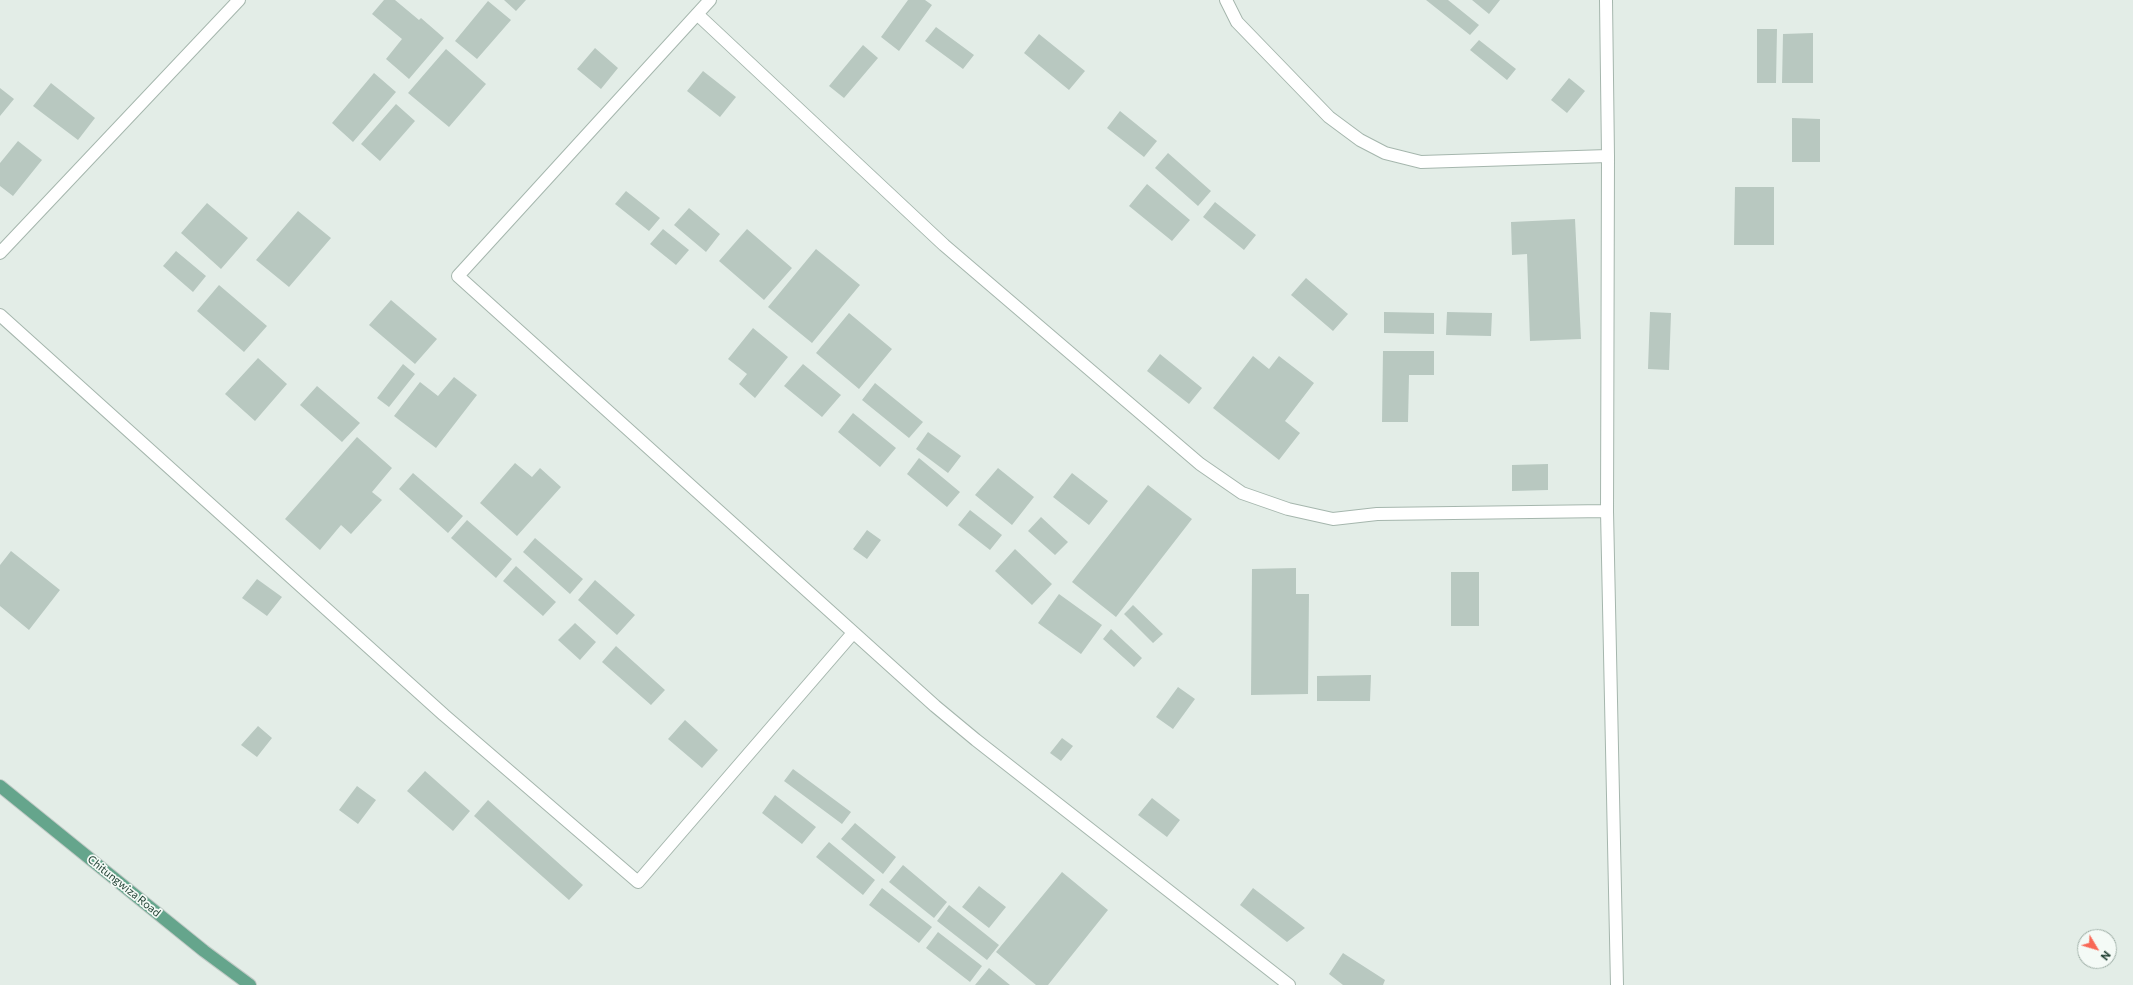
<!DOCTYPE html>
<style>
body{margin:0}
#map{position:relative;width:2133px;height:985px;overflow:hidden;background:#e3ede7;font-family:Commissioner,sans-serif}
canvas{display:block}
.north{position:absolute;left:2077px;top:929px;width:40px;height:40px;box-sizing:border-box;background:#f4faf6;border:1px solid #a0b0a8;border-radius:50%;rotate:128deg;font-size:11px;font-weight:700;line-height:16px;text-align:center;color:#214033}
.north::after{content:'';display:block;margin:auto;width:14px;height:18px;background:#f86856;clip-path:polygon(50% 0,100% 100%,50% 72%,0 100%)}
</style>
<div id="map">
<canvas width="2133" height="985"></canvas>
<div class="north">N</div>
</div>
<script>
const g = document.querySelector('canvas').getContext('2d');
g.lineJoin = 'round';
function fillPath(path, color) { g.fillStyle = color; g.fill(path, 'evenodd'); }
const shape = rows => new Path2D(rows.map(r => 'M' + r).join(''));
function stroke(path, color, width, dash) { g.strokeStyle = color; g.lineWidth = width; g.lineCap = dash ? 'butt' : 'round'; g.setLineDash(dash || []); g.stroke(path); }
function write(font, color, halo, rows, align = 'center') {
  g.font = font + ' Commissioner,sans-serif'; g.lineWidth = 3.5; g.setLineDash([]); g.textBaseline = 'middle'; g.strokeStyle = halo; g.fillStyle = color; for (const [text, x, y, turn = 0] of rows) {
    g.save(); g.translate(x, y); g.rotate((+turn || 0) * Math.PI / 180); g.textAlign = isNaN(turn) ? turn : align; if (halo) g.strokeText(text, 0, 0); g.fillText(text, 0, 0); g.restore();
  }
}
fillPath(shape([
 [384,0,395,0,419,20,421,18,444,38,409,79,386,59,402,39,372,14],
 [504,0,526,0,516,11],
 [908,0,925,0,932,5,899,51,881,37],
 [1426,0,1448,0,1479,25,1470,35],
 [1472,0,1500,0,1489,14],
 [488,1,511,20,477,59,455,41],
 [936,27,974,55,963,69,925,41],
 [1757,29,1777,29,1776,83,1757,83],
 [1813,33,1813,83,1782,83,1783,34],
 [1039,34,1085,71,1069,90,1024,53],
 [1479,40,1516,69,1507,80,1470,50],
 [863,45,878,58,844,98,829,86],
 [595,48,618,68,601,89,577,69],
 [446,49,486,84,449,127,408,93],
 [703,71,736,97,720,117,687,91],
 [374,73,396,92,353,142,332,123],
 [1569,78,1585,91,1567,113,1551,100],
 [51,83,95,118,78,140,33,106],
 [0,88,14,99,0,116],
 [396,104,415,121,380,161,361,144],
 [1120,111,1157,141,1144,157,1107,128],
 [1792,118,1820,119,1820,162,1792,162],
 [18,141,42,160,13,196,0,186,0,163],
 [1168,153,1211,191,1198,206,1155,168],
 [1147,184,1190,220,1172,241,1129,206],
 [1735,187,1774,187,1774,245,1734,245],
 [626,191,660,218,649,231,615,204],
 [1215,202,1256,235,1244,250,1203,217],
 [207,203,248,238,221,269,181,233],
 [689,208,720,234,706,252,674,225],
 [298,211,331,238,289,287,256,260],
 [1575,219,1581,339,1530,341,1527,254,1512,255,1511,222],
 [663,229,689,250,676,265,650,244],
 [747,229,792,268,764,300,719,261],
 [816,249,860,285,812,343,768,307],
 [176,251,206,276,193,292,163,266],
 [1306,278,1348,314,1333,331,1291,295],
 [219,285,267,326,244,352,197,311],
 [391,300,437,339,415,364,369,325],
 [1384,312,1434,313,1434,334,1384,333],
 [1447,312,1492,313,1491,336,1446,335],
 [1650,312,1671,313,1669,370,1648,369],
 [849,313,892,349,859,389,816,353],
 [753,328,788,357,755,398,739,384,747,374,728,359],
 [1383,351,1434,351,1434,375,1409,375,1408,422,1382,422],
 [1160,354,1202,388,1189,404,1147,371],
 [1253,356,1269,369,1279,356,1314,383,1285,421,1300,433,1279,460,1213,408],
 [258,358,287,384,255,421,225,394],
 [403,364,415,374,389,407,377,398],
 [803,364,841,395,822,417,784,386],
 [454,377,477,395,436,448,394,416,420,382,438,396],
 [875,383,923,422,909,438,862,400],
 [317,386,360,423,342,442,300,405],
 [853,413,896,448,880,467,838,432],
 [928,432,961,456,948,473,916,449],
 [357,437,392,468,372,492,382,500,351,534,341,525,320,550,285,519],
 [919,458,960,492,947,507,907,474],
 [515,463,532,477,540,468,561,487,517,536,480,503],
 [1548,464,1548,490,1512,491,1512,465],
 [998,468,1034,497,1012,525,975,495],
 [413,473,463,516,448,533,399,489],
 [1072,473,1108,501,1089,525,1053,497],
 [1148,485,1192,519,1116,617,1072,582],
 [970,510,1002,535,990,550,958,525],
 [1041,517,1068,542,1055,555,1028,531],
 [467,520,512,559,496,578,451,538],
 [867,530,881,540,867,559,853,549],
 [535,538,583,579,570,594,523,552],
 [1015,549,1052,584,1032,605,995,571],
 [11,551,60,590,29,630,0,606,0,565],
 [516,566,556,602,543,616,503,581],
 [1296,568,1296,594,1309,594,1308,694,1251,695,1252,569],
 [1451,572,1479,572,1479,626,1451,626],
 [257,579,282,597,267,616,242,598],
 [595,580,635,615,617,635,578,600],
 [1059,594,1102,625,1081,654,1038,623],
 [1133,605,1163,634,1153,643,1124,614],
 [575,623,596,642,580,660,558,640],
 [1111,629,1142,658,1134,667,1103,639],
 [616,646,665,690,651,705,602,662],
 [1371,675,1370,701,1317,701,1317,676],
 [1178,687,1195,699,1173,729,1156,717],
 [685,720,718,750,702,768,668,739],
 [258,726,272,738,257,757,241,745],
 [1062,738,1073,746,1061,761,1050,753],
 [793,769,851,812,842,824,784,781],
 [425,771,470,811,453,831,407,791],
 [357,786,376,800,358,824,339,810],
 [775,795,816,827,802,844,762,813],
 [1152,798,1180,820,1167,837,1138,815],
 [488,800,583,885,569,900,474,816],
 [855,823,896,857,883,874,841,839],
 [829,842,875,880,863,895,816,857],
 [903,865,947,902,934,918,889,882],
 [1062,872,1108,910,1048,985,1036,985,996,952],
 [979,886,1006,907,989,928,962,907],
 [882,888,932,927,919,943,869,905],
 [1253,888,1305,928,1287,942,1240,905],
 [949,905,999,945,987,960,937,921],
 [938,932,982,966,970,982,926,948],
 [1343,953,1385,980,1383,985,1343,985,1329,974],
 [989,968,1010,985,975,985]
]), '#b8c8c0');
const minor = shape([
 [710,0,458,276,935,706,976,740,1289,985],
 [1226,0,1237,22,1329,117,1360,140,1385,153,1421,162,1608,156],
 [1606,0,1608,156,1607,511,1617,985],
 [697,14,944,245,1200,464,1242,493,1288,509,1333,519,1377,514,1607,511],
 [0,253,239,0],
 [0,315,444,715,638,882,853,633]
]);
const primary = shape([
 [0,786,204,951,250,985]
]);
stroke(minor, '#a5b6ad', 14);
stroke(primary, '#c1cac6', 14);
stroke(minor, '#fff', 12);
stroke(primary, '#65a58c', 12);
write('11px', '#214033', '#f4faf6', [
 ["Chitungwiza Road",124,886,39]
]);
</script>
